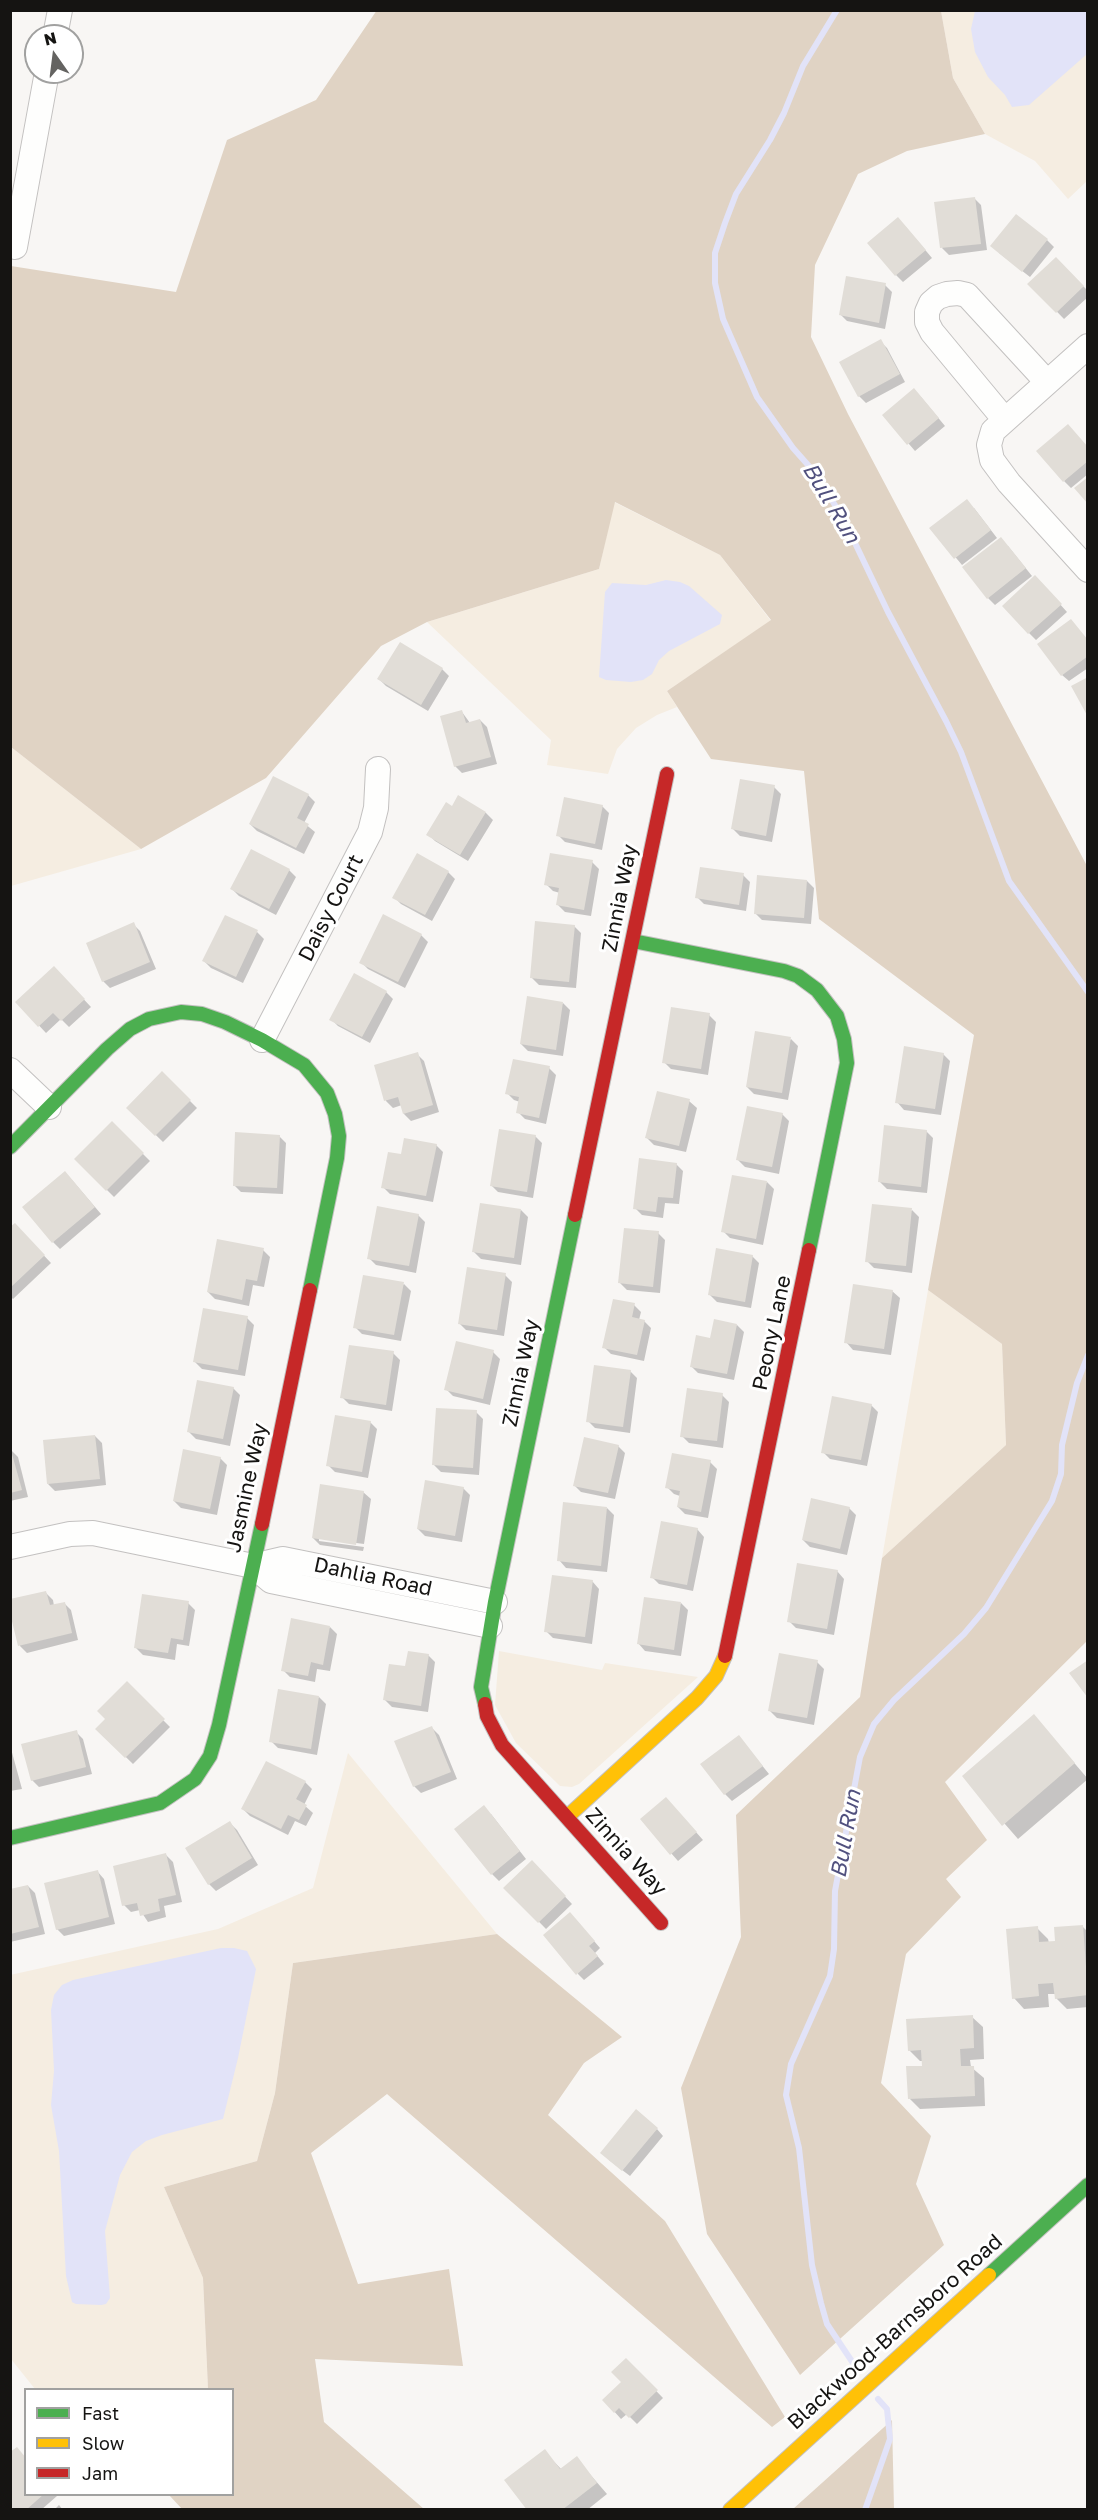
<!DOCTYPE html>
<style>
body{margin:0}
#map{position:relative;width:1098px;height:2520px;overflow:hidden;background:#f8f6f4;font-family:"Golos Text",sans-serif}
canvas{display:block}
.frame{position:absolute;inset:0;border:12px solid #151412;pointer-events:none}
.legend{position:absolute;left:24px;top:2388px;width:210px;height:108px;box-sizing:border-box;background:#fff;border:2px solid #a1a1a0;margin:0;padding:8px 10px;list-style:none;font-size:18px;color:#151412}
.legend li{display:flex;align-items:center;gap:12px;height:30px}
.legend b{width:30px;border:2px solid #a1a1a0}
.north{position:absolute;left:24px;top:24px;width:60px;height:60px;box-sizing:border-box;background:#fff;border:2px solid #a1a1a0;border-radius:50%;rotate:346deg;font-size:16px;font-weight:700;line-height:24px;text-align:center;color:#151412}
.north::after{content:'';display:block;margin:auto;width:21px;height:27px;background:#646361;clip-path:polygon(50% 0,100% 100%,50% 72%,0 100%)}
</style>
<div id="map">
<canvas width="1098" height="2520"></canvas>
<div class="frame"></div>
<ul class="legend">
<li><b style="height:8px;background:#4caf50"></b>Fast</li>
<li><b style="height:8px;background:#ffc107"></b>Slow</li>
<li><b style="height:8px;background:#c62828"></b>Jam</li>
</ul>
<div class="north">N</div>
</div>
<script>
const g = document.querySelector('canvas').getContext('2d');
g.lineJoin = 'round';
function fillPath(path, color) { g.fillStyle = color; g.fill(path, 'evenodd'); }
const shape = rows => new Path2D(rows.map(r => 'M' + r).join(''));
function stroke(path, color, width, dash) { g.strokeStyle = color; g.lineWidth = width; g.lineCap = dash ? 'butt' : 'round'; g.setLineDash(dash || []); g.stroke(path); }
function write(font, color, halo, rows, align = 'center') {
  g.font = font + ' "Golos Text",sans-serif'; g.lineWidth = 6; g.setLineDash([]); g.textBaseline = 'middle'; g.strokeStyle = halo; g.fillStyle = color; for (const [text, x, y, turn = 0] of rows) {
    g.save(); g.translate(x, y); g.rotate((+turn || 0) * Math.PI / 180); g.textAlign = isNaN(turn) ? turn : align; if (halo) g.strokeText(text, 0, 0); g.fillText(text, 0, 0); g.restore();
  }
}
fillPath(shape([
 [941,11,1087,11,1087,181,1068,199,1035,161,985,134,953,78],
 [614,502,720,555,771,621,667,691,677,707,657,715,636,728,617,749,608,774,547,765,551,740,427,622,599,569],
 [11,747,141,849,11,886],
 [928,1290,1002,1344,1006,1445,882,1558],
 [499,1651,602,1670,605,1663,698,1677,579,1784,572,1787,560,1786,516,1743,495,1705],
 [348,1753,497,1934,293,1963,275,2093,257,2161,164,2187,203,2278,208,2389,35,2389,11,2359,10,1975,218,1929,313,1888]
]), '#f5ede1');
fillPath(shape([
 [377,10,941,11,953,78,985,134,907,151,858,174,815,265,811,337,848,414,1087,866,1087,1641,945,1782,987,1840,946,1879,961,1897,906,1954,881,2083,931,2136,916,2184,944,2245,800,2375,707,2234,681,2088,741,1937,736,1815,860,1697,882,1558,1006,1445,1002,1344,928,1290,974,1035,819,919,804,771,711,759,667,691,771,620,720,555,615,502,599,569,427,622,381,646,266,778,141,849,11,747,11,266,176,292,227,140,316,100],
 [497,1934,622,2037,584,2063,548,2115,665,2221,785,2417,772,2427,387,2094,311,2153,358,2284,449,2269,463,2366,315,2359,324,2422,424,2509,182,2509,169,2495,232,2494,232,2390,208,2389,203,2278,164,2187,257,2161,275,2093,293,1963],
 [892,2420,894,2509,793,2509]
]), '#e0d3c4');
fillPath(shape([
 [975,11,1087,11,1087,54,1029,105,1012,107,1005,95,988,77,975,52,971,29],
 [666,580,680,582,689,586,722,615,720,624,669,651,659,660,652,674,643,680,631,682,606,680,599,677,605,592,612,583,646,585],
 [221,1948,234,1948,247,1951,256,1969,238,2058,223,2119,162,2135,146,2141,132,2152,120,2175,105,2231,110,2298,106,2304,101,2305,76,2304,72,2302,66,2276,59,2151,51,2105,54,2071,51,2010,54,1995,62,1985,73,1980]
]), '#e2e3f8');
fillPath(shape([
 [974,198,981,205,987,250,949,255,942,248],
 [905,226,932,258,903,282,896,275],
 [1047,240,1054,247,1030,277,999,253],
 [1056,259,1088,291,1088,297,1064,319,1030,284],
 [885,285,892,292,885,329,847,321,840,314],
 [880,341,887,348,905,382,866,403,859,396],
 [921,397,945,426,915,451,884,415],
 [1088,448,1088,474,1071,488,1064,481],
 [974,508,997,538,962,565,932,529],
 [1008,546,1032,576,995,605,988,598],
 [1042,584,1067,612,1036,640,1029,633],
 [1088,640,1088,668,1069,681,1062,675],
 [442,669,449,676,428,711,386,686,379,679],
 [462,712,470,723,480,720,487,727,497,764,462,773,455,766],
 [774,787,781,794,772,842,740,836,733,829],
 [308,795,315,802,304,823,315,832,304,854,257,831,250,824],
 [458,797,486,813,493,820,468,861,435,841,428,834,452,808],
 [602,806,609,813,602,850,565,842,558,835],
 [592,862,599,869,591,916,565,912,558,905,560,893,553,891,546,884],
 [289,870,296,877,276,915,239,896,232,889],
 [448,872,455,879,432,921,401,904,394,897],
 [743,875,750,882,746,911,704,904,697,897],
 [807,881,814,888,811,924,762,920,755,913],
 [225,917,257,932,264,939,243,983,211,968,204,961],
 [133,924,140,931,156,969,110,988,103,981],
 [574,926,581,933,576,988,539,985,532,978],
 [421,935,428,942,405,988,368,969,361,962],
 [61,975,91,1007,69,1027,61,1019,46,1033,17,1002],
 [354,975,386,992,393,999,370,1043,338,1026,331,1019],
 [563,1003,570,1010,563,1056,528,1051,521,1044],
 [709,1015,716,1022,708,1075,671,1069,664,1062],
 [791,1039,798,1046,788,1100,754,1094,747,1087],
 [417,1054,424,1061,439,1112,411,1121,404,1114,402,1105,393,1108,386,1101,375,1066],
 [943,1054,950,1061,941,1115,904,1110,897,1102],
 [549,1068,556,1075,546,1124,525,1119,518,1112,520,1102,514,1100,507,1093],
 [162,1073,197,1108,163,1142,128,1108],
 [689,1101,697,1108,686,1152,654,1145,647,1138],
 [782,1114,789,1121,779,1174,745,1167,738,1160],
 [112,1123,150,1161,114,1197,76,1159],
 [926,1131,933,1138,927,1193,887,1189,880,1182],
 [279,1136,286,1143,283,1194,241,1192,234,1185],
 [535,1136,542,1143,533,1198,498,1192,491,1185],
 [436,1145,443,1152,433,1202,390,1194,383,1187,402,1156],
 [676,1164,683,1171,679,1204,665,1203,663,1218,642,1215,635,1208],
 [72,1180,101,1214,60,1249,53,1242],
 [767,1182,774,1189,763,1245,730,1238,723,1231],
 [521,1210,528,1217,521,1265,481,1259,474,1252],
 [912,1210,919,1217,912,1273,874,1268,867,1261],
 [418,1215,425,1222,416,1273,376,1265,369,1258],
 [15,1225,51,1263,13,1299,10,1296,10,1229],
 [658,1233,665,1240,660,1293,627,1290,620,1283],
 [263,1250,270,1257,264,1287,253,1285,249,1306,215,1299,208,1292],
 [752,1256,759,1263,751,1308,717,1302,710,1295],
 [505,1275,512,1282,504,1336,466,1330,459,1323],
 [404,1284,411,1291,401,1341,362,1334,355,1327],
 [892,1291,900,1298,891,1355,853,1350,846,1342],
 [634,1305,641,1312,639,1320,644,1321,651,1328,644,1361,611,1354,604,1347],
 [247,1318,254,1325,245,1376,202,1369,195,1362],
 [737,1325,744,1332,734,1380,698,1373,691,1366,712,1340],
 [493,1352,500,1359,490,1405,453,1396,446,1389],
 [393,1353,400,1360,392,1411,349,1404,342,1397],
 [630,1371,637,1378,630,1433,595,1428,588,1421],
 [233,1388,240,1395,230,1446,196,1439,189,1432],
 [722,1395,729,1402,723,1448,689,1443,682,1436],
 [871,1405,878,1412,867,1466,830,1459,823,1452],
 [476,1412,483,1419,479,1475,441,1472,434,1465],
 [370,1422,377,1429,368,1478,335,1472,328,1465],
 [95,1436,102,1443,106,1485,55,1491,48,1484],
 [618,1446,625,1453,615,1499,581,1492,574,1485],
 [11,1450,18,1457,28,1497,10,1501],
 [220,1458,227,1465,217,1515,181,1508,174,1501],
 [710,1462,717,1469,708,1518,685,1514,678,1507,680,1496,674,1494,667,1487],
 [463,1488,470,1495,462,1542,425,1536,418,1529],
 [363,1492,371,1499,364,1544,319,1538,319,1541,364,1547,363,1551,320,1545,313,1538],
 [607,1508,614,1515,607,1572,566,1568,559,1560],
 [849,1508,856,1515,847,1555,810,1547,803,1540],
 [697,1529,704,1537,693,1591,659,1584,652,1577],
 [837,1571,844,1579,834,1635,796,1628,789,1621],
 [592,1581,599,1589,592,1644,553,1638,546,1631],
 [46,1593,53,1600,54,1606,64,1603,71,1610,78,1640,27,1653,20,1646,10,1606],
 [188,1603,195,1610,189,1646,177,1644,175,1660,143,1655,136,1648],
 [681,1603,688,1610,681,1656,645,1651,638,1643],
 [330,1627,337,1634,330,1671,317,1669,315,1682,290,1677,283,1670],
 [428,1655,435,1662,428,1712,392,1707,385,1700,406,1668],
 [817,1662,824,1669,814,1725,777,1718,770,1711],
 [127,1684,170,1727,133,1764,97,1729,108,1719],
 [319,1697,326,1704,317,1755,278,1748,271,1741],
 [1034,1716,1088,1779,1018,1839,964,1777],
 [432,1728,439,1735,457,1779,421,1793,414,1786],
 [76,1732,83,1739,92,1774,39,1787,32,1780],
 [739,1737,769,1774,732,1801,725,1794],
 [10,1745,22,1789,10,1791],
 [305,1782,312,1789,304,1805,313,1813,306,1826,295,1821,288,1835,250,1816,243,1809],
 [673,1806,703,1840,678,1861,642,1820],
 [491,1814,526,1859,499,1881,492,1874],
 [230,1823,237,1830,258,1865,216,1891,209,1884],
 [166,1855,173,1862,182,1902,164,1906,166,1917,148,1922,140,1910,131,1912,124,1905],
 [532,1862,572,1904,546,1929,506,1888],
 [97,1871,104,1879,115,1924,64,1936,57,1929],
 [28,1886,35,1893,45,1934,10,1942,10,1891],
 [577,1921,600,1948,595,1953,604,1964,584,1980,578,1974],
 [1082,1926,1088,1932,1088,2007,1067,2009,1056,1998,1056,1994,1048,1994,1049,2007,1024,2009,1014,1998,1037,1928,1048,1939,1049,1943,1057,1942],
 [972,2017,983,2027,984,2059,970,2060,971,2067,984,2078,985,2106,920,2109,909,2098,923,2067,923,2061,920,2061,909,2050],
 [657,2129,663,2136,630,2176,609,2160],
 [626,2360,663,2398,637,2424,627,2414,621,2419,604,2400,623,2382],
 [544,2451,562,2470,576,2458,607,2494,587,2510,529,2510],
 [26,2494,56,2494,57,2496,41,2510,10,2510],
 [59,2505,63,2510,54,2510]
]), '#0003');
stroke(shape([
 [837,10,803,66,784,113,770,140,736,194,725,223,715,253,715,283,723,319,757,397,793,448,816,474,844,520,888,612,946,721,961,752,1009,881,1088,992],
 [853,2363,827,2324,821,2303,812,2265,799,2148,786,2095,791,2064,830,1976,834,1949,835,1891,860,1757,874,1724,894,1700,964,1634,986,1608,1052,1501,1061,1474,1062,1445,1077,1383,1088,1355],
 [865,2510,890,2439,887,2409,878,2399]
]), '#e2e3f8', 6);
fillPath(shape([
 [975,197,981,244,940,248,934,202],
 [1016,214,1048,239,1022,272,990,246],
 [898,217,926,250,895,276,867,243],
 [1056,257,1084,286,1056,313,1027,284],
 [846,276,886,283,879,323,839,315],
 [881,339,900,374,858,397,839,362],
 [914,388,939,418,907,445,882,415],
 [1068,424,1088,447,1088,461,1063,482,1036,451],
 [1088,477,1088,504,1074,488],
 [967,499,991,530,954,559,929,528],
 [1001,537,1026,568,987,599,962,567],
 [1035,575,1062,604,1028,634,1002,606],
 [1071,619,1088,640,1088,656,1061,676,1037,644],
 [400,642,443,668,421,705,377,679],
 [1088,677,1088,717,1071,686],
 [462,710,466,723,480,719,491,757,454,767,440,716],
 [273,776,309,794,297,818,309,824,296,848,249,824],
 [740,779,775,785,766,836,731,829],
 [458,795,486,812,460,855,426,835,446,802,452,806],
 [564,797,603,805,595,844,556,836],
 [251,849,290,869,269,909,230,889],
 [417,853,449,871,425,915,392,898],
 [550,853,593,860,584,910,556,905,559,888,544,885],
 [700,867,744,873,739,905,695,898],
 [757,875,807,880,804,918,754,914],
 [383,914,422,934,398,982,359,963],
 [225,915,258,930,236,977,202,961],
 [535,921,575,925,569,982,530,978],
 [134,922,150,962,102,982,86,943],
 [54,966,85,999,61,1021,53,1013,38,1027,15,1002],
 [354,973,387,991,362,1037,329,1020],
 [527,996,563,1002,556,1050,520,1044],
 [671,1007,710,1013,701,1069,662,1063],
 [755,1031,791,1037,782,1093,746,1087],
 [904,1046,944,1053,935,1109,895,1103],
 [418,1052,433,1105,403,1114,398,1097,384,1101,374,1065],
 [513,1059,550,1066,539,1118,516,1113,519,1097,505,1094],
 [162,1071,191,1100,155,1136,126,1108],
 [657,1091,690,1099,679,1146,645,1138],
 [747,1106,783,1113,772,1167,736,1160],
 [112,1121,144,1153,106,1191,74,1159],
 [884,1125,927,1130,921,1187,878,1182],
 [499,1129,536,1135,527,1192,490,1186],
 [235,1132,280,1135,277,1188,233,1186],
 [404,1138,437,1144,426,1196,381,1188,388,1152,401,1154],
 [639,1158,677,1163,673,1198,658,1197,656,1212,633,1209],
 [65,1171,95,1207,52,1243,22,1207],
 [732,1175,767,1181,756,1239,721,1232],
 [480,1203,521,1209,514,1258,472,1252],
 [872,1204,912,1208,906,1266,865,1262],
 [377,1206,419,1214,409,1266,367,1259],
 [15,1223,45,1255,10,1288,10,1227],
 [624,1228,659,1231,653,1287,618,1283],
 [217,1239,264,1248,257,1281,246,1279,242,1300,207,1292],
 [716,1248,753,1255,745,1302,708,1295],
 [467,1267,506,1273,497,1330,458,1324],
 [363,1275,404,1282,394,1335,353,1328],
 [853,1284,893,1290,884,1349,844,1343],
 [613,1299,635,1303,632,1317,645,1320,637,1355,602,1348],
 [203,1308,248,1316,238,1370,193,1362],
 [714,1319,737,1324,727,1374,690,1367,696,1335,710,1338],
 [456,1341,494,1350,483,1399,444,1390],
 [349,1345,394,1351,386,1405,340,1398],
 [594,1365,631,1370,623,1427,586,1422],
 [197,1380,234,1387,223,1439,187,1432],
 [687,1388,723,1393,717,1441,680,1437],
 [832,1396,872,1404,861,1460,821,1453],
 [436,1408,477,1410,473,1468,432,1465],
 [335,1415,371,1421,362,1472,326,1466],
 [95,1435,100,1479,47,1484,43,1440],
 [584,1437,619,1445,608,1493,573,1486],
 [10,1447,22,1490,10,1493],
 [183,1449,221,1457,210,1509,173,1501],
 [672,1453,711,1460,701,1512,677,1507,680,1491,665,1488],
 [425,1480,464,1487,455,1536,417,1529],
 [320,1484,364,1491,356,1545,312,1538],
 [811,1498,850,1507,840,1549,802,1540],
 [563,1502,607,1507,601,1566,557,1561],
 [661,1521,698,1528,687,1585,650,1578],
 [797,1563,838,1570,827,1629,787,1622],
 [552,1575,593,1580,585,1637,544,1632],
 [46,1591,50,1605,65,1602,72,1633,18,1646,10,1613,10,1599],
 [142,1594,189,1601,183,1640,171,1638,168,1653,134,1648],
 [644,1597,681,1602,674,1650,637,1644],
 [291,1618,330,1626,323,1665,311,1662,308,1676,281,1671],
 [408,1651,429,1654,421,1706,383,1700,389,1664,405,1666],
 [779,1653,818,1660,807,1718,768,1711],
 [1088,1660,1088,1698,1069,1673],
 [127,1681,165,1719,125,1758,95,1729,105,1719,97,1711],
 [278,1689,319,1696,311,1749,269,1742],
 [1034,1714,1075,1763,1002,1826,962,1776],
 [432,1726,451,1772,413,1787,394,1741],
 [77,1730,86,1767,31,1781,21,1744],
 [739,1735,763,1766,724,1795,700,1764],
 [266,1761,306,1781,296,1799,307,1805,299,1820,288,1815,281,1829,241,1809],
 [666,1797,697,1832,670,1855,640,1819],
 [484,1805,520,1851,491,1875,454,1829],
 [230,1821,252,1858,208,1885,185,1848],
 [166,1853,176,1895,158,1899,160,1911,140,1916,137,1903,122,1906,113,1866],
 [532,1860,566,1896,538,1923,503,1888],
 [98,1870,109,1917,56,1930,44,1883],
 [28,1885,39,1927,10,1934,10,1889],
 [570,1912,595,1941,589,1946,598,1956,576,1975,543,1935],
 [1083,1925,1088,1995,1055,1999,1053,1983,1038,1984,1039,1996,1012,1999,1006,1929,1038,1926,1039,1942,1055,1941,1054,1927],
 [973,2015,974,2048,960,2049,961,2066,974,2066,975,2096,908,2099,906,2066,922,2066,921,2050,908,2051,906,2019],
 [636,2109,658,2128,622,2171,600,2153],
 [626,2358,658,2390,629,2418,619,2408,614,2413,602,2400,621,2382,611,2372],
 [17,2447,26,2458,26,2494,44,2494,26,2510,10,2510,10,2452],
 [545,2449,560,2469,577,2456,597,2483,562,2510,527,2510,504,2480]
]), '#e1ddd7');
const street = shape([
 [55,36,60,10],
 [15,247,47,72],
 [1088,346,993,431,989,445,992,460,1009,483,1088,570],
 [1005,420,932,332,927,322,927,312,931,303,938,297,947,294,958,293,967,295,1047,382],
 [262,1040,370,832,376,808,378,769],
 [10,1070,49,1107],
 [10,1547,70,1534,93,1533,253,1566,271,1581,490,1626],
 [253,1566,283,1559,495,1602]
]);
const fast = shape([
 [633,941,784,971,798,976,817,990,837,1016,844,1039,847,1063,809,1250],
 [10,1147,107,1049,130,1029,149,1019,181,1012,202,1014,225,1022,262,1040,304,1065,327,1093,335,1114,339,1136,337,1158,310,1290],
 [485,1704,481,1687,495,1602,575,1215],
 [10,1838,160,1803,195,1779,210,1756,219,1725,262,1524],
 [989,2275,1088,2185]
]);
const slow = shape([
 [567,1817,697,1698,716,1676,725,1656],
 [730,2510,989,2275]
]);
const jam = shape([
 [575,1215,667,774],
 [262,1524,310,1290],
 [725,1656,809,1250],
 [485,1704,487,1716,502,1745,661,1923]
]);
stroke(street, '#c3c1c0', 26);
stroke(fast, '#c3c1c0', 16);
stroke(slow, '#c3c1c0', 16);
stroke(jam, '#c3c1c0', 16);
stroke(street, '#fefefd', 24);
stroke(fast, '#4caf50', 14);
stroke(slow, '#ffc107', 14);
stroke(jam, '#c62828', 14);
write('21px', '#151412', '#fff', [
 ["Zinnia Way",620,898,-79],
 ["Daisy Court",331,908,-63],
 ["Peony Lane",772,1333,-78],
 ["Zinnia Way",521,1373,-78],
 ["Jasmine Way",247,1488,-78],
 ["Dahlia Road",373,1577,12],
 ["Zinnia Way",626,1852,48],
 ["Blackwood-Barnsboro Road",895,2332,-42]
]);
write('italic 22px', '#51517e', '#fff', [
 ["Bull Run",831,503,59],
 ["Bull Run",846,1834,-80]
]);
</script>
